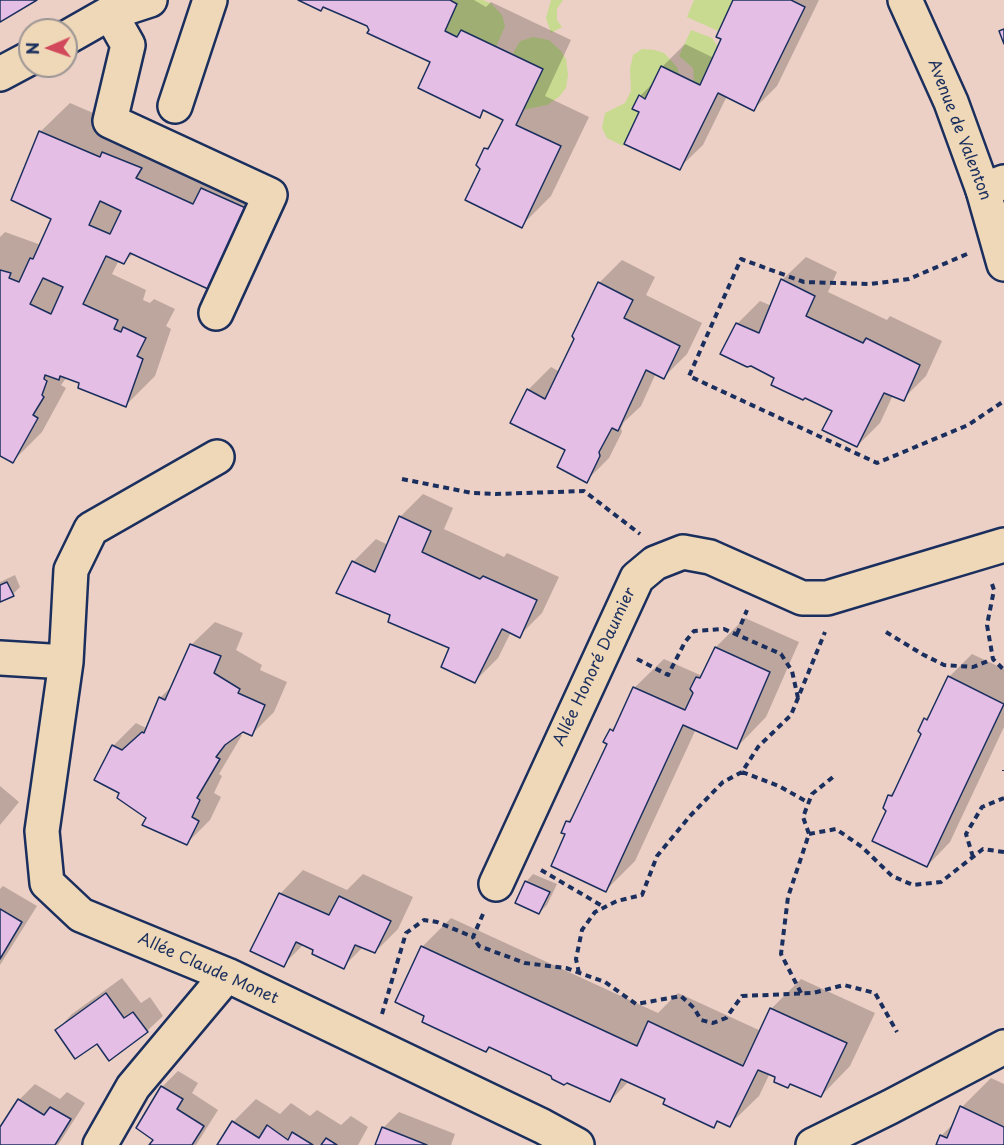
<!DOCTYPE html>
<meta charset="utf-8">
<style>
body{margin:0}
#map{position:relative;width:1004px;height:1145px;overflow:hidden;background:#ecd0c6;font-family:"Playpen Sans",sans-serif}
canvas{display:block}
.north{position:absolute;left:18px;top:18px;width:60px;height:60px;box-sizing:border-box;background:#efd8b8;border:2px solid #9a9494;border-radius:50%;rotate:268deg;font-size:16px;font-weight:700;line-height:24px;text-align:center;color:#1b2f5e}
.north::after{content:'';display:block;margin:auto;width:21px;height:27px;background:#d1495b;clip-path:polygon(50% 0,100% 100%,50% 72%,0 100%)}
</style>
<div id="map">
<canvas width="1004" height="1145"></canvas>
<div class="north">N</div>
</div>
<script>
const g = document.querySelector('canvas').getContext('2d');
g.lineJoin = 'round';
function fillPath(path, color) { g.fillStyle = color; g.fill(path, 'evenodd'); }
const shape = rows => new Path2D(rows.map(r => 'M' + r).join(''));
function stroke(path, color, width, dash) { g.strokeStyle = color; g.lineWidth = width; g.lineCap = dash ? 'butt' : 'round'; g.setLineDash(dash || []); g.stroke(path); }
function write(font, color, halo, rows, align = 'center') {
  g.font = font + ' "Playpen Sans",sans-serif'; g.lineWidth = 5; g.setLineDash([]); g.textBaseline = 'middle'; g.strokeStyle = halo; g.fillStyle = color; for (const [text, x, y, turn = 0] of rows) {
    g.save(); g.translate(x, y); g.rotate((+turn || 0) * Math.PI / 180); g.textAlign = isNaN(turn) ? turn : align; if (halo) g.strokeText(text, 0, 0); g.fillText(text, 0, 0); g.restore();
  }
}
fillPath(shape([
 [450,0,483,0,492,4,502,15,505,26,496,47,461,30,457,37,445,31,457,4],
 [551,0,563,0,557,9,557,20,562,27,551,33,546,18],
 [694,0,733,0,718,31,687,17],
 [691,30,712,38,718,47,700,85,694,82,693,68,679,56],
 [533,37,549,40,561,51,566,59,568,75,566,88,559,97,547,105,523,110,542,69,512,55,520,41],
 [642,49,655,50,664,53,677,67,680,76,660,67,645,99,639,96,633,109,639,112,623,146,607,138,602,128,605,113,625,103,631,91,630,69,633,55]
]), '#c7da8f');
fillPath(shape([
 [302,0,474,0,486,7,491,2,571,40,545,96,589,117,551,196,521,226,482,168,485,149,495,140,505,119,485,110,479,116,432,61,371,30,368,25,323,6],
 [735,0,819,0,777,86,754,109,727,96,703,145,679,168,640,96,655,81,662,67,685,44,714,58,723,39],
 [70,103,128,128,231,159,276,179,237,258,208,287,134,253,124,262,119,260,112,274,146,290,143,300,150,303,154,299,175,309,166,326,171,329,155,376,126,405,67,377,61,385,66,388,42,432,13,461,0,455,0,237,5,232,41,245,53,218,40,132],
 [806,257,837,272,828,292,887,320,890,316,942,341,926,376,903,399,893,395,880,423,857,446,834,410,776,378,737,324,760,301,772,306,782,280],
 [622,260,655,277,646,295,702,323,687,354,664,377,656,373,641,406,624,422,621,428,622,432,609,458,586,481,528,390,551,367,560,372,599,283],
 [423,494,453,508,444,529,504,557,507,553,559,577,542,613,519,636,511,632,498,658,475,681,451,647,392,614,353,562,376,539,388,545,400,517],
 [15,575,20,587,13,594,0,600,0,582],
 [745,618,799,642,766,717,737,747,696,729,635,861,606,890,567,834,567,822,576,813,609,743,611,730,619,722,634,688,664,659,700,675,705,670,716,647],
 [215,622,243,633,236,650,262,665,260,670,287,682,274,712,251,735,243,730,238,733,242,735,219,774,222,776,214,793,221,797,210,820,187,843,148,817,121,793,113,746,136,723,146,728,160,698,174,684,191,645],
 [972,654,1004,669,1004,727,950,842,927,866,888,810,890,795,898,787,923,733,925,719,933,711,949,677],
 [0,786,19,802,0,825],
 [303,870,347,890,363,874,413,897,398,929,375,952,363,947,343,967,304,944,283,965,280,894],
 [533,874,557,884,547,905,539,913,526,882],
 [3,886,37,906,0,965,0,889],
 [451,918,658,1013,678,993,761,1031,771,1009,801,979,875,1013,850,1066,821,1096,770,1073,759,1096,729,1125,719,1120,713,1126,667,1098,629,1081,610,1101,426,1016,422,947],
 [122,978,141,1003,150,997,163,1016,147,1031,97,1042,57,1030,72,1014],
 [178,1071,198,1083,192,1093,218,1110,196,1145,151,1145,155,1139,138,1128,162,1087],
 [991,1078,1004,1084,1004,1145,937,1145,941,1136,954,1123,962,1107],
 [35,1084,60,1099,67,1092,85,1103,58,1145,0,1145,0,1130,19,1100],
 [256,1099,280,1114,291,1103,310,1116,317,1110,341,1125,351,1116,368,1127,358,1145,219,1145,233,1122],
 [399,1112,455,1134,451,1145,377,1145,384,1127]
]), '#0003');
const building = shape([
 [0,0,37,0,0,22,0,0],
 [298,0,450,0,457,4,445,31,457,37,461,30,543,69,516,125,561,146,522,228,465,200,480,169,476,165,484,148,488,149,503,120,483,110,480,118,418,88,430,62,367,33,369,30,367,26,323,7,321,11,298,0],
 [733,0,791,0,805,7,754,111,718,93,680,170,624,144,639,112,632,109,639,95,645,99,661,66,700,85,721,39,716,37,733,0],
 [1004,29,1004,44,999,31,1004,29],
 [39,131,100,157,102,152,142,168,136,178,193,204,201,188,248,209,208,289,130,253,124,264,106,256,83,304,118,320,114,329,121,332,123,327,146,338,137,356,143,359,126,407,78,388,79,383,60,376,59,380,45,375,44,379,47,381,42,395,44,397,33,415,38,418,13,463,0,456,0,270,11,273,9,278,19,282,30,258,33,259,51,219,11,200,39,131],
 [100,201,121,211,110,234,89,225,100,201],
 [43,278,63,287,51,314,30,304,43,278],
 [781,279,815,296,806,316,863,343,866,338,920,365,904,401,884,393,857,447,822,430,832,411,805,398,803,400,771,385,774,378,751,366,747,367,720,354,736,323,759,333,781,279],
 [598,282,633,300,624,318,680,346,664,379,646,370,618,431,612,428,599,452,600,456,587,483,557,467,565,450,510,423,527,389,545,399,574,339,572,336,598,282],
 [399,516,431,531,422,552,480,579,483,576,537,600,520,638,502,629,475,683,441,667,449,648,388,622,390,615,336,593,352,561,375,572,399,516],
 [7,582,14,596,0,602,0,585,7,582],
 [190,644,221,656,214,673,240,689,238,693,265,705,252,736,243,732,225,745,216,757,220,759,197,798,200,800,192,817,199,821,187,845,142,825,146,818,117,798,119,793,94,780,112,745,122,750,142,732,144,733,159,697,165,700,190,644],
 [715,647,770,672,737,749,683,725,606,892,551,866,565,834,561,833,566,821,570,822,607,744,603,742,610,729,613,731,633,687,685,710,693,693,690,689,696,677,700,678,715,647],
 [948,676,1004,704,927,867,872,841,886,811,883,808,888,795,892,796,921,734,918,731,924,718,927,720,948,676],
 [525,881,550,892,539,914,515,903,525,881],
 [279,893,329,915,339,896,391,921,375,953,355,945,344,969,312,954,313,950,296,942,284,967,250,951,279,893],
 [0,909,22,922,0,959,0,909],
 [421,946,637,1046,648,1021,743,1066,770,1008,847,1043,821,1097,790,1084,788,1088,774,1082,775,1077,758,1070,730,1127,717,1121,714,1128,663,1104,665,1099,621,1079,610,1102,567,1083,564,1085,552,1079,551,1076,489,1047,486,1052,422,1022,424,1016,395,1002,421,946],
 [106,993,124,1018,133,1012,148,1032,109,1061,97,1044,75,1059,55,1030,106,993],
 [161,1086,183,1099,177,1109,204,1126,192,1145,149,1145,153,1140,136,1128,161,1086],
 [18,1099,44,1115,50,1107,71,1119,55,1145,0,1145,0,1127,18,1099],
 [960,1106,1004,1127,1004,1145,936,1145,940,1135,947,1138,960,1106],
 [232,1121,259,1138,267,1125,288,1140,292,1132,313,1145,217,1145,232,1121],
 [382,1127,427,1145,375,1145,382,1127],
 [326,1138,337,1145,321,1145,326,1138]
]);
fillPath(building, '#e5bee6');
stroke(building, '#1b2f5e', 1.5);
const minor = shape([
 [110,13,150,0],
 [66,38,110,13,128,45,110,121,270,195,216,313],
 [0,74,30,58],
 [175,106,210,0],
 [983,190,1004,182],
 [217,457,91,529,71,570,66,662,42,831,47,883,81,915,227,975,542,1126,577,1145],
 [0,658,66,662],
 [496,884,637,578,655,563,683,552,710,557,802,598,827,598,1004,545],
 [100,1145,133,1087,227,975],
 [813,1145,890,1107,1004,1047]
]);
const major = shape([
 [905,0,951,102,983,190,1004,264]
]);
stroke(minor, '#1b2f5e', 38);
stroke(major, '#1b2f5e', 38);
stroke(shape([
 [967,254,909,279,870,284,804,282,741,259,689,376,877,463,968,425,1004,401],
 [402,479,472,493,496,494,584,491,640,534],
 [992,584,994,590,987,625,993,659,1004,670],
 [886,632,922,654,944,665,973,667,993,659],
 [737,634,747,610],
 [637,659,668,675,685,642,694,631,724,629,781,654,792,671,798,698],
 [1004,770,1004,771],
 [742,772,779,786,809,803],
 [809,834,836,829,862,847,892,876,913,885,941,882,983,849,1004,852],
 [973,857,966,834,982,807,1004,798],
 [541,870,604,907],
 [483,914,473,937,479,946,525,963,566,968,605,982,636,1004,681,996,694,1008,701,1020,713,1023,726,1018,742,996,813,993,844,985,875,993,897,1032],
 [579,973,576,959,582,930,595,912,617,901,642,895,657,856,690,816,723,782,742,772,758,747,791,715,825,632],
 [801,993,781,954,788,897,809,834,803,817,812,794,833,777],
 [382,1014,406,933,424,920,437,922,473,937]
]), '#1b2f5e', 4, [6, 4.5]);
stroke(minor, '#efd8b8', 33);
stroke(major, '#efd8b8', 33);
write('16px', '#1b2f5e', '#efd8b8', [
 ["Avenue de Valenton",959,130,69],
 ["Allée Honoré Daumier",595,667,-65],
 ["Allée Claude Monet",208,969,24]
]);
</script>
